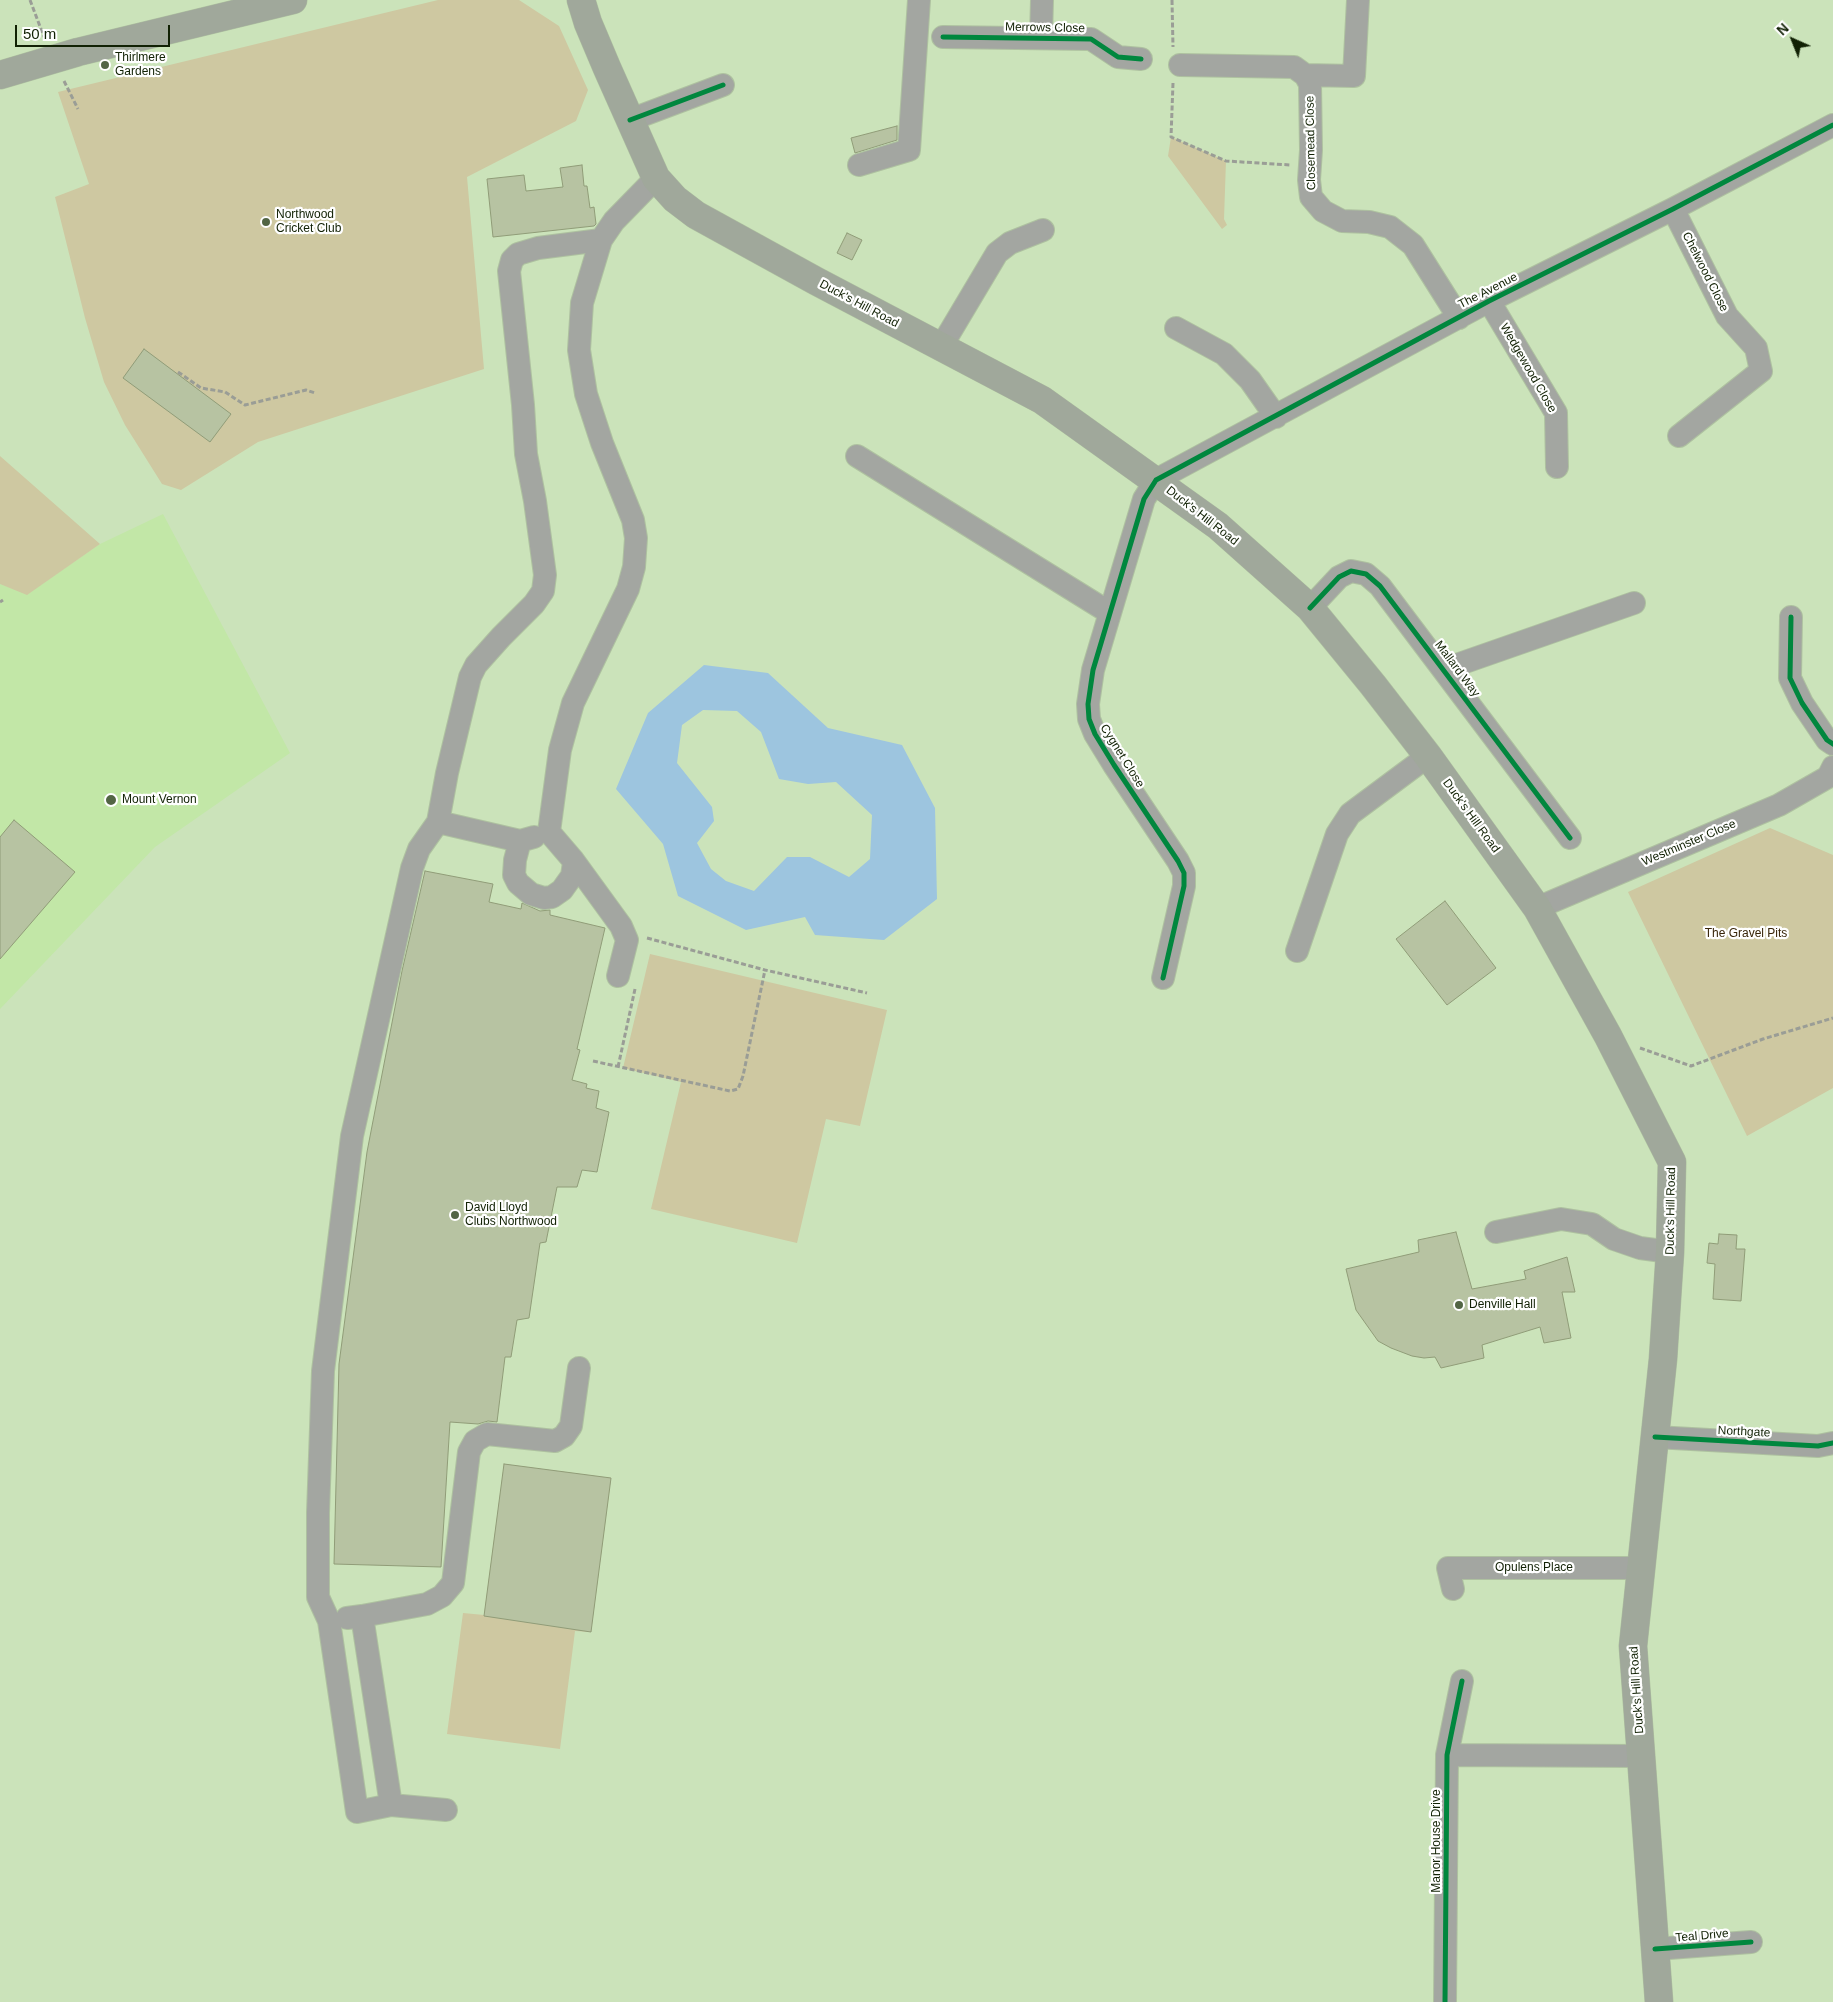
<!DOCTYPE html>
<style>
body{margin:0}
#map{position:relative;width:1833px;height:2002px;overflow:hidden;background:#cbe3ba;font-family:Arial,sans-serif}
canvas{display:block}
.north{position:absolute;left:1768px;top:15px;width:50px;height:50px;-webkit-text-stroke:4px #fff;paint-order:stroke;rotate:316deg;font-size:14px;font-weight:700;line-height:20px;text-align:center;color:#112104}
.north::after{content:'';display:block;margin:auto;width:18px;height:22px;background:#112104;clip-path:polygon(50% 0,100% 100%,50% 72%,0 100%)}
.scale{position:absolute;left:15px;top:25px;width:155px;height:22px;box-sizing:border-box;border:2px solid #112104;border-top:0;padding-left:6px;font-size:15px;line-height:18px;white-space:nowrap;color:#112104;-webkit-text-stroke:4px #fff;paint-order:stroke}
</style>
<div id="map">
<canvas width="1833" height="2002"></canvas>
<div class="north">N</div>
<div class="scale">50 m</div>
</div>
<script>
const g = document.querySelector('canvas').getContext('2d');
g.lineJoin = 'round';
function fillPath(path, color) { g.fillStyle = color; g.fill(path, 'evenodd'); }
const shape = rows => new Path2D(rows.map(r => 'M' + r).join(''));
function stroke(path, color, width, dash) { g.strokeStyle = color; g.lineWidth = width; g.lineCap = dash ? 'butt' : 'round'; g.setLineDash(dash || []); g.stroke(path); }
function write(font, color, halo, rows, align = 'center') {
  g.font = font + ' Arial,sans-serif'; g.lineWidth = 4.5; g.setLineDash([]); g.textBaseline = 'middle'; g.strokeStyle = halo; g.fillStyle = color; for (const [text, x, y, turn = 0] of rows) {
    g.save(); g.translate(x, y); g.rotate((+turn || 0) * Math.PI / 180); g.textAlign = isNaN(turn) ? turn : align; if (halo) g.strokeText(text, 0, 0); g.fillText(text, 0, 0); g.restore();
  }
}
fillPath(shape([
 [163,514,290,753,155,847,0,1009,0,584,27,594,100,544]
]), '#c2e7a7');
fillPath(shape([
 [438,0,519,0,559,26,588,90,576,121,467,177,484,369,258,442,181,490,162,484,125,425,104,382,85,318,55,197,89,184,58,92],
 [1171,137,1226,161,1224,219,1227,225,1222,229,1168,156],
 [0,456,100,544,27,595,0,584],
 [1770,828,1833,855,1833,1088,1747,1136,1628,892],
 [650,954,887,1010,860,1126,826,1119,797,1243,651,1209,681,1082,623,1068],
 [504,1464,611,1478,591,1632,575,1631,560,1749,447,1734,463,1613,484,1615]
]), '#cec8a1');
fillPath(shape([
 [704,665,768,673,828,728,902,745,935,808,937,899,884,940,815,935,805,917,746,930,678,896,663,844,616,789,648,713],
 [703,710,737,711,761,732,779,779,808,784,836,782,872,815,870,859,849,877,810,857,787,857,754,891,726,881,711,869,697,843,714,821,712,807,677,763,682,725]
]), '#9dc5df');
const building = shape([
 [897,126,897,140,855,153,851,138,897,126],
 [582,165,584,186,587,186,590,208,594,207,596,224,594,226,493,237,487,179,524,175,526,191,563,187,560,168,582,165],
 [847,233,862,240,852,260,837,253,847,233],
 [144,349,231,414,210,442,123,378,144,349],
 [14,820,75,872,0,959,0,837,14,820],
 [425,871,493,884,489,902,521,909,522,903,540,911,550,910,550,915,605,928,577,1049,580,1050,572,1080,587,1084,586,1088,599,1091,596,1108,609,1112,597,1172,582,1170,577,1187,557,1187,546,1242,540,1243,529,1318,517,1320,511,1357,505,1357,497,1422,488,1421,478,1424,450,1422,441,1567,334,1564,339,1364,367,1152,402,971,425,871],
 [1445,901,1496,968,1447,1005,1396,939,1445,901],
 [1456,1232,1472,1289,1526,1279,1524,1271,1567,1257,1575,1292,1562,1292,1571,1338,1544,1343,1540,1327,1482,1345,1484,1358,1441,1368,1435,1357,1424,1358,1412,1356,1391,1348,1378,1341,1356,1310,1346,1269,1419,1252,1418,1240,1456,1232],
 [1719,1234,1737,1235,1736,1249,1745,1249,1741,1301,1713,1299,1715,1264,1707,1263,1709,1243,1718,1244,1719,1234],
 [504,1464,611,1478,591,1632,484,1616,504,1464]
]);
fillPath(building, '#b7c3a2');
stroke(building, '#909c78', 1);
const minor = shape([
 [943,37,1091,39,1118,57,1141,59],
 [1041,38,1042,0],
 [1180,65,1294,67,1305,75,1310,84,1311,150,1309,180,1311,197,1323,211,1342,221,1369,222,1390,227,1413,245,1459,318],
 [1305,75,1354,76,1358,0],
 [630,120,723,85],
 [859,165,909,150,919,0],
 [1673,209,1727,316,1756,348,1761,371,1679,436],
 [1489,301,1556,413,1557,467],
 [1176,328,1224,354,1250,380,1276,417],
 [941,347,997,253,1010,243,1043,230],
 [857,456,1110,613],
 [1310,608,1339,577,1351,571,1366,574,1380,586,1570,838],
 [1791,617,1790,678,1802,703,1827,740,1833,744],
 [1445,669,1634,603],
 [438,822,520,841,534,837],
 [520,841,515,860,514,875,518,883,531,894,544,898,552,897,562,890,572,876,574,862],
 [1537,908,1779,805,1828,777,1833,767],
 [1297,951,1337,834,1350,814,1428,756],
 [618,976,627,940,621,926,573,860,549,832,560,750,573,703,628,589,634,567,636,538,633,520,602,443,586,394,579,350,582,303,601,240,614,221,656,178],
 [1163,978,1184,886,1184,873,1178,861,1114,765,1095,734,1089,719,1088,704,1093,670,1144,499,1156,480,1489,301,1673,209,1833,125],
 [1496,1232,1561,1219,1592,1224,1614,1239,1640,1248,1670,1252],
 [1655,1437,1818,1446,1833,1443],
 [1453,1589,1448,1568,1641,1568],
 [362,1616,427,1604,442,1596,453,1583,469,1452,475,1441,487,1434,555,1441,564,1436,571,1426,579,1368],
 [347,1618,362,1616,391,1805],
 [1447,1755,1642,1756],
 [446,1810,391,1805,357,1812,329,1621,318,1597,318,1513,323,1371,352,1136,412,868,419,849,438,822,447,773,470,677,476,665,501,637,534,604,543,591,545,575,535,501,526,454,523,405,509,271,512,260,518,254,538,248,601,240],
 [1655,1949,1751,1942],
 [1445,2002,1447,1755,1462,1681]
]);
const major = shape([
 [581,0,588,23,607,68,656,178,675,199,696,215,816,281,1042,400,1218,526,1310,608,1373,685,1428,756,1537,908,1608,1036,1672,1162,1670,1252,1663,1359,1633,1646,1659,2002],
 [0,75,78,52,293,0]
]);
stroke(minor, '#aec1a0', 24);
stroke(major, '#aec1a0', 29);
stroke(shape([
 [30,0,44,37],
 [1172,0,1173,47],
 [64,81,78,109],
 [1173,83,1171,137,1226,161,1291,165],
 [178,372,201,388,225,392,245,405,306,390,315,393],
 [0,602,3,600],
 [647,938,765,970,867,993],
 [1640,1048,1691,1066,1763,1039,1833,1018],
 [593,1061,730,1091,738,1089,743,1076,765,970],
 [618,1067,635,989]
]), '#9a9d96', 3, [5, 2.5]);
stroke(minor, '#a3a6a1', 22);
stroke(major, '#a0a89b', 28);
stroke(shape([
 [943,37,1091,39,1118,57,1141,59],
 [630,120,723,85],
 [1310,608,1339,577,1351,571,1366,574,1380,586,1570,838],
 [1791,617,1790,678,1802,703,1827,740,1833,744],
 [1163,978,1184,886,1184,873,1178,861,1114,765,1095,734,1089,719,1088,704,1093,670,1144,499,1156,480,1489,301,1673,209,1833,125],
 [1655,1437,1818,1446,1833,1443],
 [1655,1949,1751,1942],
 [1445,2002,1447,1755,1462,1681]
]), '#00873e', 5);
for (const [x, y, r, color] of [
 [105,65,5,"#526544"],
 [266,222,5,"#526544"],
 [111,800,6,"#526544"],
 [455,1215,5,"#526544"],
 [1459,1305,5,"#526544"]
]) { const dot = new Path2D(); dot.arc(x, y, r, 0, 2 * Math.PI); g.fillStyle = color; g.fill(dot); stroke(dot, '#fff', 2); }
write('12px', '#112104', '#fff', [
 ["Merrows Close",1045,28,1],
 ["Closemead Close",1311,143,-91],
 ["Chelwood Close",1705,272,63],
 ["The Avenue",1488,291,-27],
 ["Duck's Hill Road",859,304,28],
 ["Wedgewood Close",1528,368,60],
 ["Duck's Hill Road",1202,516,38],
 ["Mallard Way",1457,669,53],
 ["Cygnet Close",1122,756,58],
 ["Duck's Hill Road",1471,816,54],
 ["Westminster Close",1689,843,-23],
 ["Duck's Hill Road",1671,1211,-89],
 ["Northgate",1744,1432,3],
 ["Opulens Place",1534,1568],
 ["Duck's Hill Road",1637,1690,-94],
 ["Manor House Drive",1437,1841,-90],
 ["Teal Drive",1702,1936,-5]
]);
write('12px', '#112104', '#fff', [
 ["Thirlmere",115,58],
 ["Gardens",115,72],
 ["Northwood",276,215],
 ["Cricket Club",276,229],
 ["Mount Vernon",122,800],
 ["David Lloyd",465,1208],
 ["Clubs Northwood",465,1222],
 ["Denville Hall",1469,1305]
], 'left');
write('12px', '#382509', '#fff', [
 ["The Gravel Pits",1746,934]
]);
</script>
